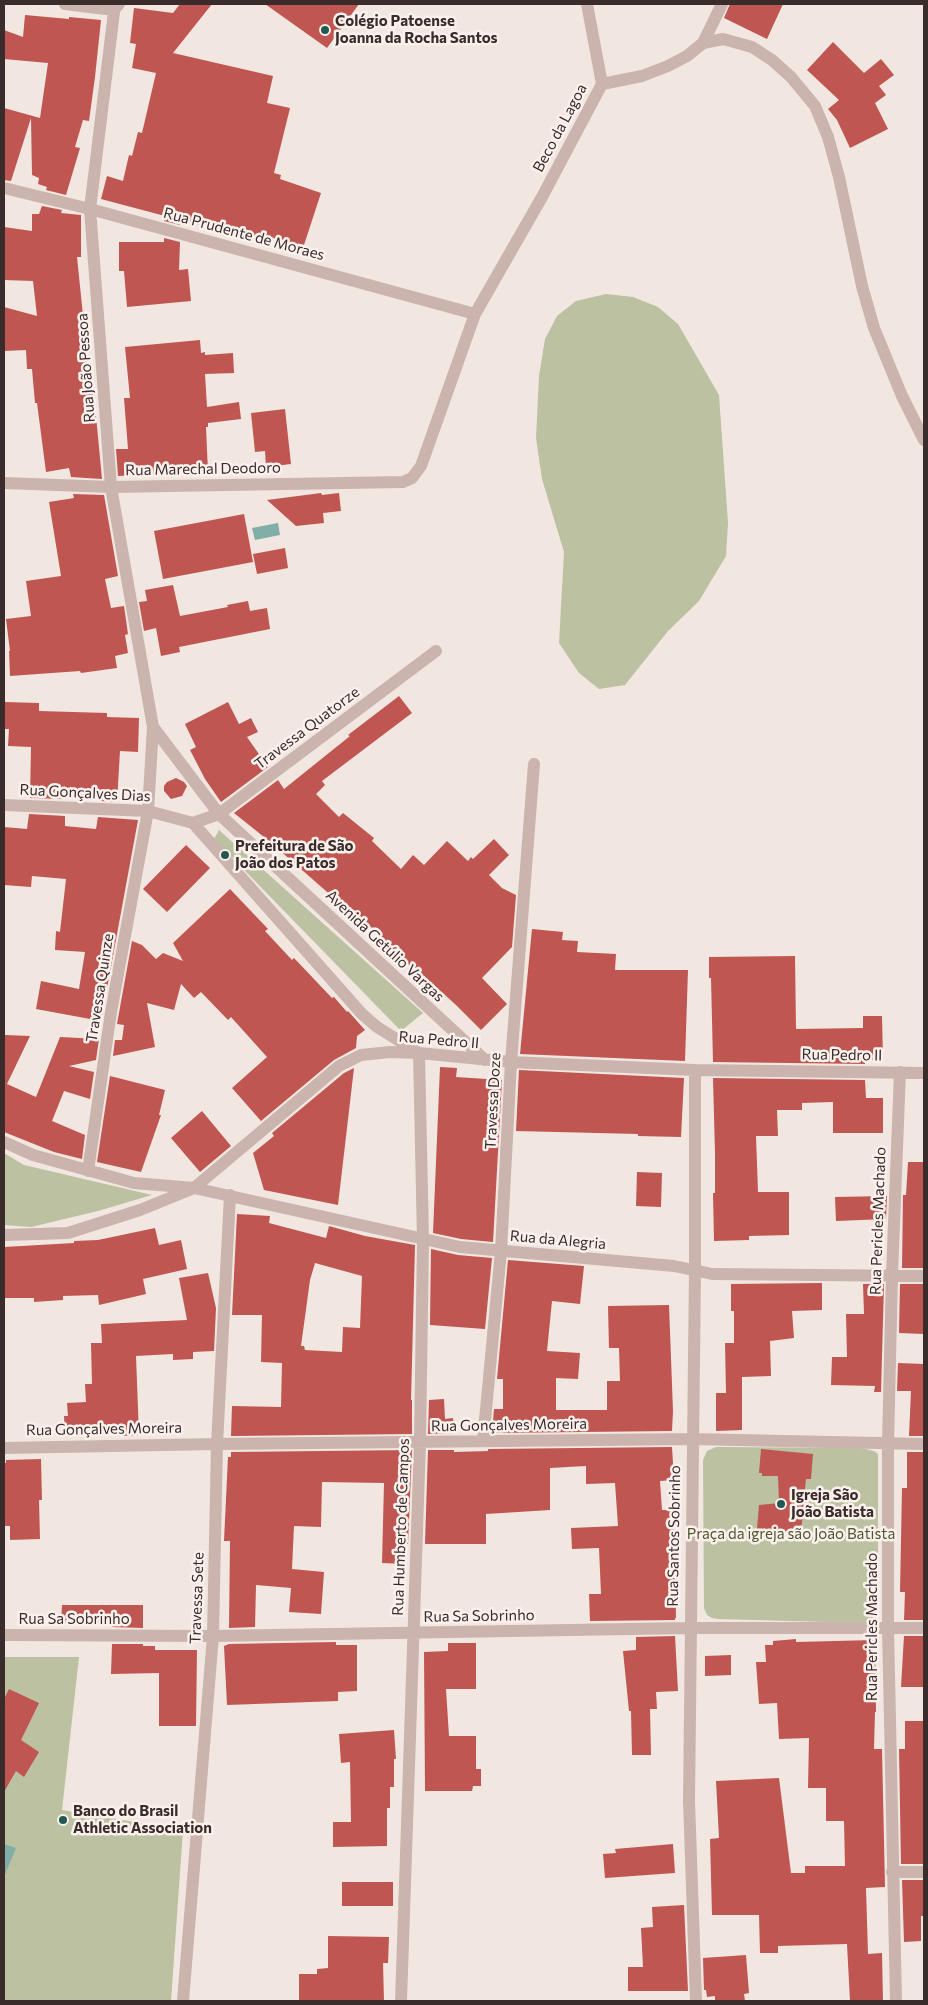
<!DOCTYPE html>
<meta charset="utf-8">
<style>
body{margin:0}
#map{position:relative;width:928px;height:2005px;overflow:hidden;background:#f2e6e0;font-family:Commissioner,sans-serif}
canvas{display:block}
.frame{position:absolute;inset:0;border:5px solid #392c2b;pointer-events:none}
</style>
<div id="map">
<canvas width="928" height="2005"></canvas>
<div class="frame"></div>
</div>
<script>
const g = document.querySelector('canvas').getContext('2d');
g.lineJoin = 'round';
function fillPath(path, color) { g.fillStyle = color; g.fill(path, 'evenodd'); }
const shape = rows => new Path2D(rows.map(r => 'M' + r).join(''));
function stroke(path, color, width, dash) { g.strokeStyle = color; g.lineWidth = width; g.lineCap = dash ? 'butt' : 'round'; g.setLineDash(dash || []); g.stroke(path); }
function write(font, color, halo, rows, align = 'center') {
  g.font = font + ' Commissioner,sans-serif'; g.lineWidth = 5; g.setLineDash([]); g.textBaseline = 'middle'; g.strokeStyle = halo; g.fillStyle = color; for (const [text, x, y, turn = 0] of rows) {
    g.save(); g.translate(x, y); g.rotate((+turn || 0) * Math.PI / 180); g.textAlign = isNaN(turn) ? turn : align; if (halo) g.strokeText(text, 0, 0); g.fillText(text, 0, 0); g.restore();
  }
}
fillPath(shape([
 [606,294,633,297,658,307,678,324,719,395,728,523,726,556,699,601,668,631,625,685,599,689,579,673,559,643,564,552,542,479,536,438,539,376,545,339,557,316,576,301],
 [219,830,423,1013,401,1031,214,839],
 [4,1153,24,1165,152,1195,98,1211,31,1227,4,1225],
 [716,1447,861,1448,874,1451,878,1454,878,1608,877,1615,873,1619,863,1623,718,1619,712,1618,707,1615,704,1608,703,1460,707,1451],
 [4,1657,79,1657,62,1810,183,1830,171,2001,4,2001]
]), '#bcc1a1');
fillPath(shape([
 [278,523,280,535,255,540,252,528],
 [4,1844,16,1848,4,1877]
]), '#81aea6');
fillPath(shape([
 [180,4,212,4,173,53,273,76,267,103,290,108,274,173,281,175,280,179,321,193,303,248,262,234,260,240,229,228,228,232,180,220,180,225,164,221,165,216,101,199,107,176,123,181,129,155,132,156,138,132,142,133,156,73,132,68,136,44,130,43,134,8,173,13],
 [265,4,359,4,327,48],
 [730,4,783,4,767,39,724,18],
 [25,15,69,19,69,17,101,20,95,77,89,121,83,120,75,147,80,148,66,195,46,190,47,187,38,184,39,178,32,175,31,118,11,181,4,180,4,108,40,118,48,63,4,59,4,30,23,37],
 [833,42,864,73,881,59,894,75,879,86,886,95,875,103,888,129,850,148,837,120,828,109,839,100,807,70],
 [42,206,62,210,61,213,81,215,81,257,77,257,89,374,92,374,102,479,71,477,69,468,46,472,37,403,35,403,32,369,27,369,26,350,4,351,4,307,37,316,33,281,4,280,4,227,32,231,32,214,39,214],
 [164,238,180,242,179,270,188,269,191,301,127,307,124,271,119,271,119,242,164,242],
 [200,340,201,353,205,352,205,355,233,353,234,373,205,374,207,407,239,402,241,419,208,423,208,427,206,427,208,472,118,476,116,449,128,449,124,398,130,398,125,347],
 [285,409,291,464,266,467,265,451,255,452,251,413],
 [321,493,322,495,339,493,341,511,323,513,324,523,296,526,267,500],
 [73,494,104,495,118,576,105,579,111,608,124,606,128,634,125,635,128,653,115,656,117,668,81,673,80,671,10,676,9,651,10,651,6,619,31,616,26,581,61,576,49,502,74,498],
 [244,514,253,562,163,579,154,531],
 [285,548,288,568,257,574,253,554],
 [173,585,180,616,228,607,227,605,248,601,250,611,267,608,270,629,179,647,180,652,161,656,156,628,144,631,139,602,147,601,145,590],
 [399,696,412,713,322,781,325,785,316,794,339,817,343,813,374,838,372,841,401,869,413,855,424,865,447,841,468,861,471,857,473,859,494,839,509,855,489,875,502,888,516,895,512,947,482,978,507,1004,481,1030,456,1005,413,966,411,967,354,910,351,913,269,841,234,813,278,780,284,789,350,736,348,735],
 [4,702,39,703,39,711,107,713,107,717,139,718,138,752,120,751,117,802,101,801,102,797,67,795,67,799,30,798,31,747,8,746,9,729,4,729],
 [228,702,239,724,251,718,258,732,247,737,268,767,221,802,205,779,190,750,196,747,185,724],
 [176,778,184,782,187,786,182,796,171,799,164,791,164,786,167,782],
 [29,814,65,816,65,826,96,829,98,817,138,820,101,1021,36,1009,41,981,79,989,85,952,55,950,56,931,60,932,66,879,32,876,31,887,4,885,4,827,27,829],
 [186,845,210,868,167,912,143,889],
 [230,889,268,929,265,931,292,960,294,958,332,998,334,997,347,1012,348,1011,365,1030,357,1036,356,1048,334,1060,261,1121,232,1088,267,1057,231,1017,228,1020,201,992,194,998,181,984,174,1010,147,1003,155,1047,113,1056,115,1040,122,1040,124,1025,117,1024,132,941,142,945,156,959,163,953,183,961,173,943],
 [532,929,563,932,562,940,578,941,577,952,616,954,615,970,688,970,685,1061,520,1054],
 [795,956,796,1029,863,1028,863,1016,882,1016,883,1059,865,1060,865,1064,713,1062,711,978,709,978,709,957],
 [5,1035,30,1036,7,1084,36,1097,60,1037,99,1039,96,1060,69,1066,94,1072,90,1099,64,1091,52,1121,85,1135,82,1159,54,1152,4,1132],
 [440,1067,457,1068,456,1077,502,1080,493,1242,461,1239,433,1233],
 [354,1068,338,1205,264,1190,253,1153,274,1136,272,1133,344,1073],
 [519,1070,684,1078,681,1137,638,1136,638,1134,516,1131],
 [110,1076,165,1090,159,1115,161,1115,141,1172,97,1162],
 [713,1078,865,1080,866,1098,883,1098,883,1133,833,1133,833,1102,802,1103,802,1110,777,1110,778,1136,756,1136,758,1192,789,1192,789,1235,749,1236,749,1240,714,1241,713,1193,715,1193,715,1153],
 [202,1111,231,1146,200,1172,171,1138],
 [908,1162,924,1162,924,1268,902,1268,903,1195,906,1195],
 [637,1172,662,1173,661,1207,636,1206],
 [887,1196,886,1219,836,1221,835,1197],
 [237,1214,270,1216,269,1223,326,1238,329,1226,365,1236,415,1245,411,1400,412,1400,412,1434,231,1436,232,1406,281,1407,282,1363,261,1362,262,1315,232,1315],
 [315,1263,362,1276,360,1328,343,1327,342,1352,305,1350,304,1346,301,1346,310,1280],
 [155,1228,159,1245,181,1240,187,1269,143,1279,146,1294,99,1305,98,1295,63,1296,63,1300,34,1302,34,1298,4,1298,4,1247,74,1243,74,1241,98,1240],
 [431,1249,458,1255,492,1258,485,1329,430,1325],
 [508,1260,584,1266,580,1304,552,1301,547,1351,580,1353,578,1379,556,1378,556,1410,607,1410,607,1381,620,1381,619,1348,609,1348,608,1306,669,1305,673,1411,672,1431,492,1433,494,1409,503,1409,503,1379,497,1379],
 [208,1273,216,1308,214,1351,193,1352,193,1359,173,1360,173,1354,136,1356,139,1435,118,1436,117,1428,83,1429,83,1434,65,1435,64,1416,68,1416,67,1403,86,1402,85,1384,92,1384,91,1343,102,1343,101,1324,187,1320,179,1278],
 [822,1283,822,1310,792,1311,794,1338,770,1341,771,1376,742,1377,742,1430,716,1431,716,1393,726,1393,725,1343,734,1343,734,1311,731,1311,731,1284],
 [863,1284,884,1284,881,1392,874,1392,875,1386,831,1385,832,1357,847,1357,846,1314,864,1314],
 [900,1284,924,1284,924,1334,899,1333],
 [898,1363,924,1364,924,1436,909,1436,911,1391,897,1391],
 [444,1399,445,1419,453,1418,454,1433,428,1434,429,1400],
 [672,1447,674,1480,660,1481,662,1510,673,1510,675,1566,676,1618,675,1618,675,1620,590,1621,589,1594,601,1594,599,1548,572,1549,571,1528,618,1526,615,1483,586,1484,586,1466,550,1468,550,1510,486,1514,486,1544,425,1544,428,1450,454,1450,454,1452,488,1451,488,1449],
 [761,1449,813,1454,811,1479,806,1479,801,1533,757,1529,759,1505,779,1503,778,1476,762,1476,762,1473,759,1473],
 [412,1450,408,1544,406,1544,406,1564,382,1563,384,1483,322,1482,321,1527,294,1526,292,1569,324,1572,321,1614,289,1612,291,1588,256,1585,255,1627,229,1628,230,1541,224,1541,228,1457,231,1457,231,1452],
 [907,1452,924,1452,924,1620,904,1620,905,1592,900,1592,902,1488,907,1488],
 [41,1459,42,1500,39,1500,40,1539,10,1540,10,1526,4,1526,4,1463,6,1463,6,1460],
 [62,1605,143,1605,143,1628,112,1627,112,1623,61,1623],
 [675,1636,678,1691,656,1692,657,1709,650,1709,651,1755,632,1755,631,1711,629,1711,623,1651,636,1650,636,1637],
 [904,1636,924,1636,923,1687,901,1687],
 [796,1639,796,1642,875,1640,876,1712,875,1712,874,1749,882,1749,885,1887,866,1888,868,1954,882,1953,883,2001,850,2001,847,1944,778,1946,778,1953,760,1953,759,1915,712,1915,710,1839,719,1838,716,1781,779,1778,791,1873,805,1873,805,1866,845,1866,844,1821,826,1821,826,1788,808,1788,809,1738,779,1739,777,1703,759,1704,756,1662,766,1662,765,1645,773,1645,773,1641],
 [336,1642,336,1645,357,1645,357,1691,338,1692,338,1701,227,1705,224,1646,229,1644],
 [448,1643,476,1643,476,1689,446,1689,449,1736,476,1736,476,1769,481,1769,481,1786,473,1786,472,1791,425,1791,424,1652,448,1651],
 [112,1644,143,1644,143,1646,155,1646,155,1650,197,1650,196,1726,159,1726,159,1673,111,1674],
 [731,1655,731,1675,705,1676,705,1656],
 [9,1689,39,1703,21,1740,39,1752,24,1777,16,1771,4,1792,4,1699],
 [905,1721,924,1721,924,1864,901,1864,899,1749,905,1749],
 [394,1730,396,1759,394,1759,394,1787,390,1787,390,1808,387,1808,387,1846,333,1847,333,1822,351,1822,350,1762,341,1763,339,1734],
 [673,1844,675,1873,605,1878,603,1854,616,1853,615,1849],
 [902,1880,924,1880,924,1916,921,1916,921,1941,904,1942],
 [342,1882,393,1882,393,1906,342,1906],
 [684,1905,688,1991,628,1991,628,1967,643,1967,641,1928,653,1927,652,1907],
 [328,1936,389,1937,388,1963,383,1963,384,2001,299,2001,299,1974,317,1974,317,1969,328,1968],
 [746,1955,749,1993,744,1994,745,2001,715,2001,715,1996,707,1997,706,1990,704,1990,703,1958]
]), '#bf5651');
stroke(shape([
 [65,4,114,10,119,4],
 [587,4,602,84],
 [703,43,722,4],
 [4,188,90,209,475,314],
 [4,483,111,487,403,482,412,478,421,466,475,314,542,197,602,84,642,76,668,66,687,56,703,43,723,39,752,47,772,60,791,77,815,106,828,137,839,177,862,286,874,328,902,396,924,440],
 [153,727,219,814,485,1060],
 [4,805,148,811,193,823],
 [193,823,362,1014,377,1027,419,1053,423,1240,420,1442,401,2001],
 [193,823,219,814,436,651],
 [695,1070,695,1271,689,1801,696,2001],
 [4,1142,33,1155,134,1183,194,1188,339,1066,361,1055,390,1052,419,1053,511,1062,695,1070,924,1073],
 [88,1171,111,1012,148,811,153,727,111,487,90,209,115,4],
 [4,1235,68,1233,140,1210,194,1188,460,1247,674,1266,712,1274,924,1276],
 [483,1441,501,1251,511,1062,534,764],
 [4,1448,217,1444,692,1439,924,1444],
 [4,1635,213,1636,689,1628,924,1628],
 [892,1872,924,1872],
 [183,2001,213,1636,217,1444,230,1195],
 [896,2001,888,1627,888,1444,892,1275,900,1072]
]), '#cab4ad', 12);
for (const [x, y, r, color] of [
 [325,30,5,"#225851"],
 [225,855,5,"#225851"],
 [781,1504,5,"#225851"],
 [63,1820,5,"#225851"]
]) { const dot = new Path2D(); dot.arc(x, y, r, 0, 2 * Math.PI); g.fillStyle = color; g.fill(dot); stroke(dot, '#faf1ed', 2); }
write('bold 15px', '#392c2b', '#faf1ed', [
 ["Colégio Patoense",335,21],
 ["Joanna da Rocha Santos",335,38],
 ["Prefeitura de São",235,846],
 ["João dos Patos",235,863],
 ["Igreja São",791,1495],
 ["João Batista",791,1512],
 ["Banco do Brasil",73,1811],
 ["Athletic Association",73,1828]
], 'left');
write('15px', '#392c2b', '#faf1ed', [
 ["Beco da Lagoa",560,128,-62],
 ["Rua Prudente de Moraes",244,234,15],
 ["Rua João Pessoa",86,368,-94],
 ["Rua Marechal Deodoro",203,469,-1],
 ["Travessa Quatorze",307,728,-37],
 ["Rua Gonçalves Dias",85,793,3],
 ["Avenida Getúlio Vargas",385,946,43],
 ["Travessa Quinze",100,988,-81],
 ["Rua Pedro II",439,1040,5],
 ["Rua Pedro II",842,1055,1],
 ["Travessa Doze",493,1101,-87],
 ["Rua Pericles Machado",878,1221,-88],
 ["Rua da Alegria",558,1240,5],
 ["Rua Gonçalves Moreira",509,1425,-1],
 ["Rua Gonçalves Moreira",104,1429,-1],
 ["Rua Humberto de Campos",401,1527,-88],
 ["Rua Santos Sobrinho",674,1536,-89],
 ["Travessa Sete",197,1598,-88],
 ["Rua Sa Sobrinho",479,1616,-1],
 ["Rua Sa Sobrinho",74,1619],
 ["Rua Pericles Machado",872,1627,-90]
]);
write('15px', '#4f5630', '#faf1ed', [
 ["Praça da igreja são João Batista",791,1534]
]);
</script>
